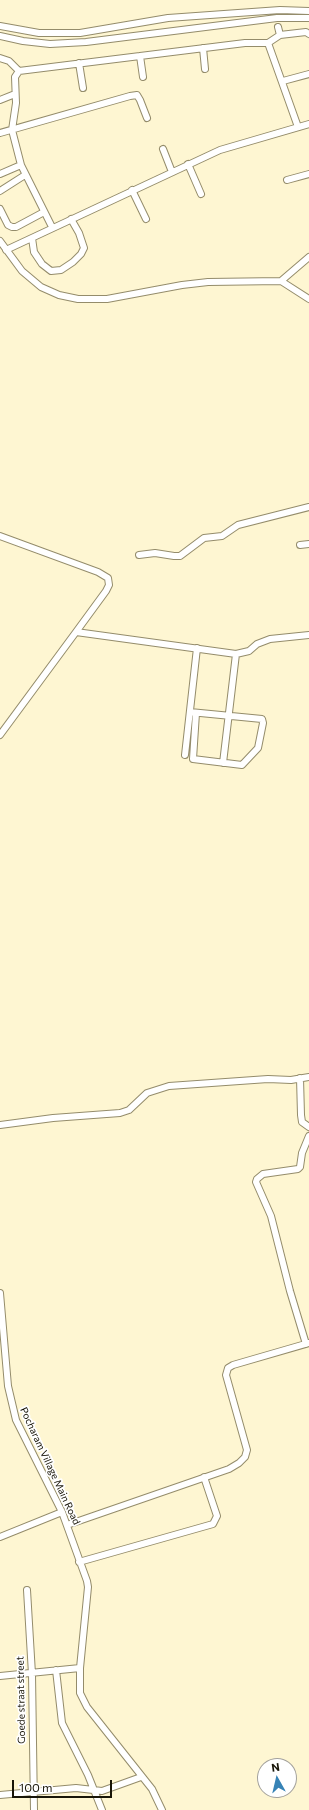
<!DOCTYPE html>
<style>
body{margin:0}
#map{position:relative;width:309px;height:1810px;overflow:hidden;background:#fef6d2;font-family:Commissioner,sans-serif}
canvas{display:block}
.north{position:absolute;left:257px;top:1758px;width:40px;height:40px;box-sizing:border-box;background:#fff;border:1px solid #a3a19c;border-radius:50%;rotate:352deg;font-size:11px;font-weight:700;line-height:16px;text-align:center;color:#181508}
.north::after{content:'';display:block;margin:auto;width:14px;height:18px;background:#3783b6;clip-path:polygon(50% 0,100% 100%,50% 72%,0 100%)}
.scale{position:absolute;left:12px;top:1780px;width:100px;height:18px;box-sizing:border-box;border:2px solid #181508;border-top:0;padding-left:5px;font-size:12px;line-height:14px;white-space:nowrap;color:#181508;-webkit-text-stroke:3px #fff;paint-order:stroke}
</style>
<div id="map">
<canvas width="309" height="1810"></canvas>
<div class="north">N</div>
<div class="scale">100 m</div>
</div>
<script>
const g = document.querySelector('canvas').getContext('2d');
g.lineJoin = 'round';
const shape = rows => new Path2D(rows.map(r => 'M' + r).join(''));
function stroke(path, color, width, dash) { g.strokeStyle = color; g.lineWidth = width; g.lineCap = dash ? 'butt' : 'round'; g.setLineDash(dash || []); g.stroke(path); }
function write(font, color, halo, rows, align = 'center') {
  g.font = font + ' Commissioner,sans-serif'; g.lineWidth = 3.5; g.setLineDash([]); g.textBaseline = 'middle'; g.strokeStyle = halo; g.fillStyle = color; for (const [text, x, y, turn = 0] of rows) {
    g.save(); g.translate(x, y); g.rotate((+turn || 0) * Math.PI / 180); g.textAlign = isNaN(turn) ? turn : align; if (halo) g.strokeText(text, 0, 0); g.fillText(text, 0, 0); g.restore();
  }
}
const minor = shape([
 [0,26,39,33,80,33,168,18,280,10,309,11],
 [280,35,306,32,309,34],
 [0,36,23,41,50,44,86,42,277,18,309,18],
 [268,43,298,127],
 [203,48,205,69],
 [140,56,143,77],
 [0,58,9,61,19,71],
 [79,63,83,88],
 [283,81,309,74],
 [0,100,15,94],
 [0,133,130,96,137,95,140,100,147,118],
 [163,149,172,172],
 [188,164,201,194],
 [0,174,21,165],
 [287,180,309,174],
 [132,190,146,219],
 [0,191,25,175],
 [0,209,8,225,12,227,16,227,44,212],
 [52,227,21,165,12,130,16,103,15,77,19,71,245,43,268,43,280,35,278,27],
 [32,238,34,252,42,264,51,271,61,270,73,262,81,254,84,248,79,233,71,219],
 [0,241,22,271,41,287,59,295,78,299,107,299,182,285,208,282,281,281,309,299],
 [6,250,220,150,309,124],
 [281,281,309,257],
 [0,536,98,572,108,578,109,585,106,591,76,632],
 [300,545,309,544],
 [139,555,155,553,174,556,180,556,204,538,222,536,238,525,309,507],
 [190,712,262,719,263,723,258,748,242,765,193,759,196,713],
 [0,735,76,632,236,654,249,651,257,644,270,639,309,635],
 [185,755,197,648],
 [223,763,236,654],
 [300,1078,301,1115,302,1122,309,1127],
 [0,1125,53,1118,120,1113,129,1110,147,1093,169,1086,268,1079,291,1080,309,1077],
 [0,1293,8,1386,16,1420,62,1512,87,1581,88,1587,80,1668,80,1693,87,1707,152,1789,162,1810],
 [306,1344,290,1291,271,1216,256,1182,257,1179,263,1174,298,1169,300,1167,302,1153,309,1136],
 [67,1525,229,1469,239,1463,245,1457,247,1450,226,1375,228,1368,233,1365,309,1343],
 [0,1537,62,1512],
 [79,1562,213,1524,217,1516,204,1477],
 [27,1590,32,1674,34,1810],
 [56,1670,62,1723,88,1775,102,1810],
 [0,1676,80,1668],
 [0,1795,76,1788,102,1791,141,1777]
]);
stroke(minor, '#948c6b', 8);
stroke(minor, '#fff', 6);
write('10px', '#181508', '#fff', [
 ["Pocharam Village Main Road",50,1466,65],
 ["Goede straat street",21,1700,-91]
]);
</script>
